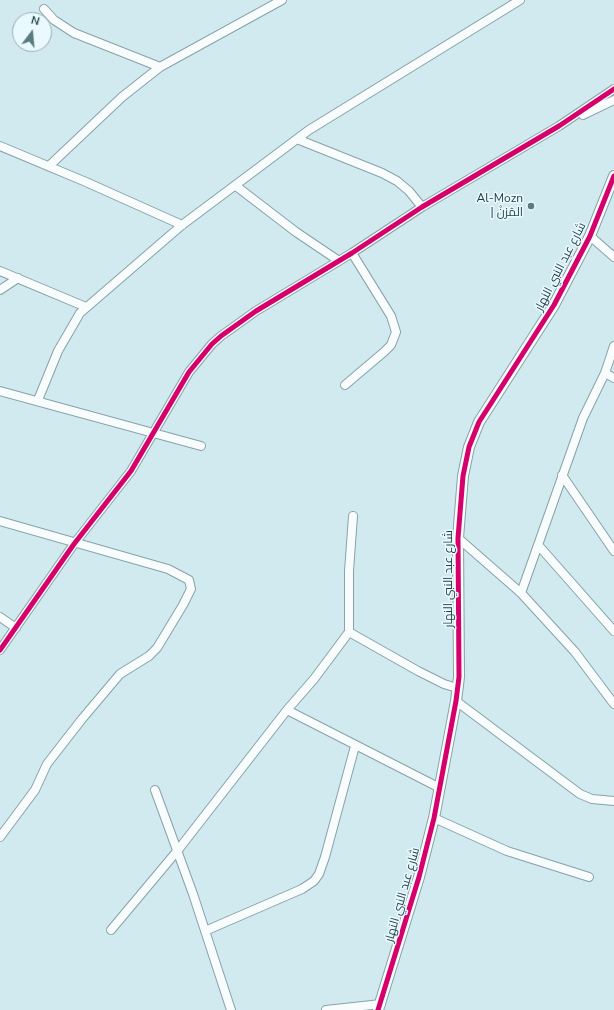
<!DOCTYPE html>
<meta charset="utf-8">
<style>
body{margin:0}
#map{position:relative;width:614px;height:1010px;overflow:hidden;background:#d1eaf0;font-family:"Nunito Sans",sans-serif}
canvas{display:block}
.north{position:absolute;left:12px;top:12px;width:40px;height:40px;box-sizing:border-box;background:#eaf9fd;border:1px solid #98aeb3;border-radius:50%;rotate:16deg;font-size:11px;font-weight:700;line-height:16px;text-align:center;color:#1c3d45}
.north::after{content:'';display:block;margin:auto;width:14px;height:18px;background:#5b7a81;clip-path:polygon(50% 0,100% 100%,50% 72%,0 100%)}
</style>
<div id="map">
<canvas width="614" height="1010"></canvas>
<div class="north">N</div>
</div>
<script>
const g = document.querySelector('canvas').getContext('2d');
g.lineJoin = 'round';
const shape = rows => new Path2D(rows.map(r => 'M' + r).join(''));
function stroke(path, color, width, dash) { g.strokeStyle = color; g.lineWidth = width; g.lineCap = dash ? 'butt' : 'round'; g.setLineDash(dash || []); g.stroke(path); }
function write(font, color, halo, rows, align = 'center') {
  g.font = font + ' "Nunito Sans",Cairo,sans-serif'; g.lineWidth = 3; g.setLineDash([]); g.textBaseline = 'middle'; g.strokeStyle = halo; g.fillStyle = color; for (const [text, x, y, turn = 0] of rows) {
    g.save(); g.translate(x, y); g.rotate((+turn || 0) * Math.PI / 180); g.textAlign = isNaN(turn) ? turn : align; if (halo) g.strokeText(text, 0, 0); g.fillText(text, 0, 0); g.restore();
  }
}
const minor = shape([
 [44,9,54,20,74,33,160,67],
 [583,115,614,100],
 [297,139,382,173,397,181,409,191,422,207],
 [0,146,86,182,182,225],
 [49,166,122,97,160,67,282,0],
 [236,186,296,232,339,261],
 [590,236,614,257],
 [0,271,86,307],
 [0,290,18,278],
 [605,373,614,346],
 [345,385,384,352,391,345,396,332,391,316,352,253],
 [0,391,201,446],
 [38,400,58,351,80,313,182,225,309,130,520,0],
 [562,475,614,551],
 [0,521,168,569,189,580,191,589,183,605,157,648,149,656,120,674,82,719,47,764,35,790,0,837],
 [458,538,521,593,575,652,614,704],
 [539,546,614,631],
 [521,593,583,418,605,373,614,378],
 [0,617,16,628],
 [349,632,418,671,444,684,457,688],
 [0,650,74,544,131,471,189,372,212,344,221,336,256,311,352,253,422,207,559,126,614,89],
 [456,701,580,794,592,799,614,801],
 [287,710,440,788],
 [155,790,193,894,231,1010],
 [434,818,507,851,589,877],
 [111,930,178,850,287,710,314,679,349,632,349,571,353,516],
 [205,931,302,889,314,881,319,874,325,857,355,746],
 [326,1010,381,1004]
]);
const tertiary = shape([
 [378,1010,419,877,434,818,456,701,459,677,458,538,463,476,469,447,479,422,554,305,590,236,614,176]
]);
stroke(minor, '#87a2a8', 10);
stroke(tertiary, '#87a2a8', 12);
stroke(minor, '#f8fcfd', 8);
stroke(tertiary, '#f8fcfd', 10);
stroke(shape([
 [0,650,74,544,131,471,189,372,212,344,221,336,256,311,352,253,422,207,559,126,614,89],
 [378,1010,419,877,434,818,456,701,459,677,458,538,463,476,469,447,479,422,554,305,590,236,614,176]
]), '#d6006c', 5);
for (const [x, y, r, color] of [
 [531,206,4,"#5b7a81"]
]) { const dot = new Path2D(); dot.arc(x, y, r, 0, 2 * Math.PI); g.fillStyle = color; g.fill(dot); stroke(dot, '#eaf9fd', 1.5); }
write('12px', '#1c3d45', '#eaf9fd', [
 ["Al-Mozn",523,199],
 ["| المٓزنْ",523,213]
], 'right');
write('12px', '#1c3d45', '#eaf9fd', [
 ["شارع عبد النبي النهار",561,267,-63],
 ["شارع عبد النبي النهار",449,579,-90],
 ["شارع عبد النبي النهار",403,895,-74]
]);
</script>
